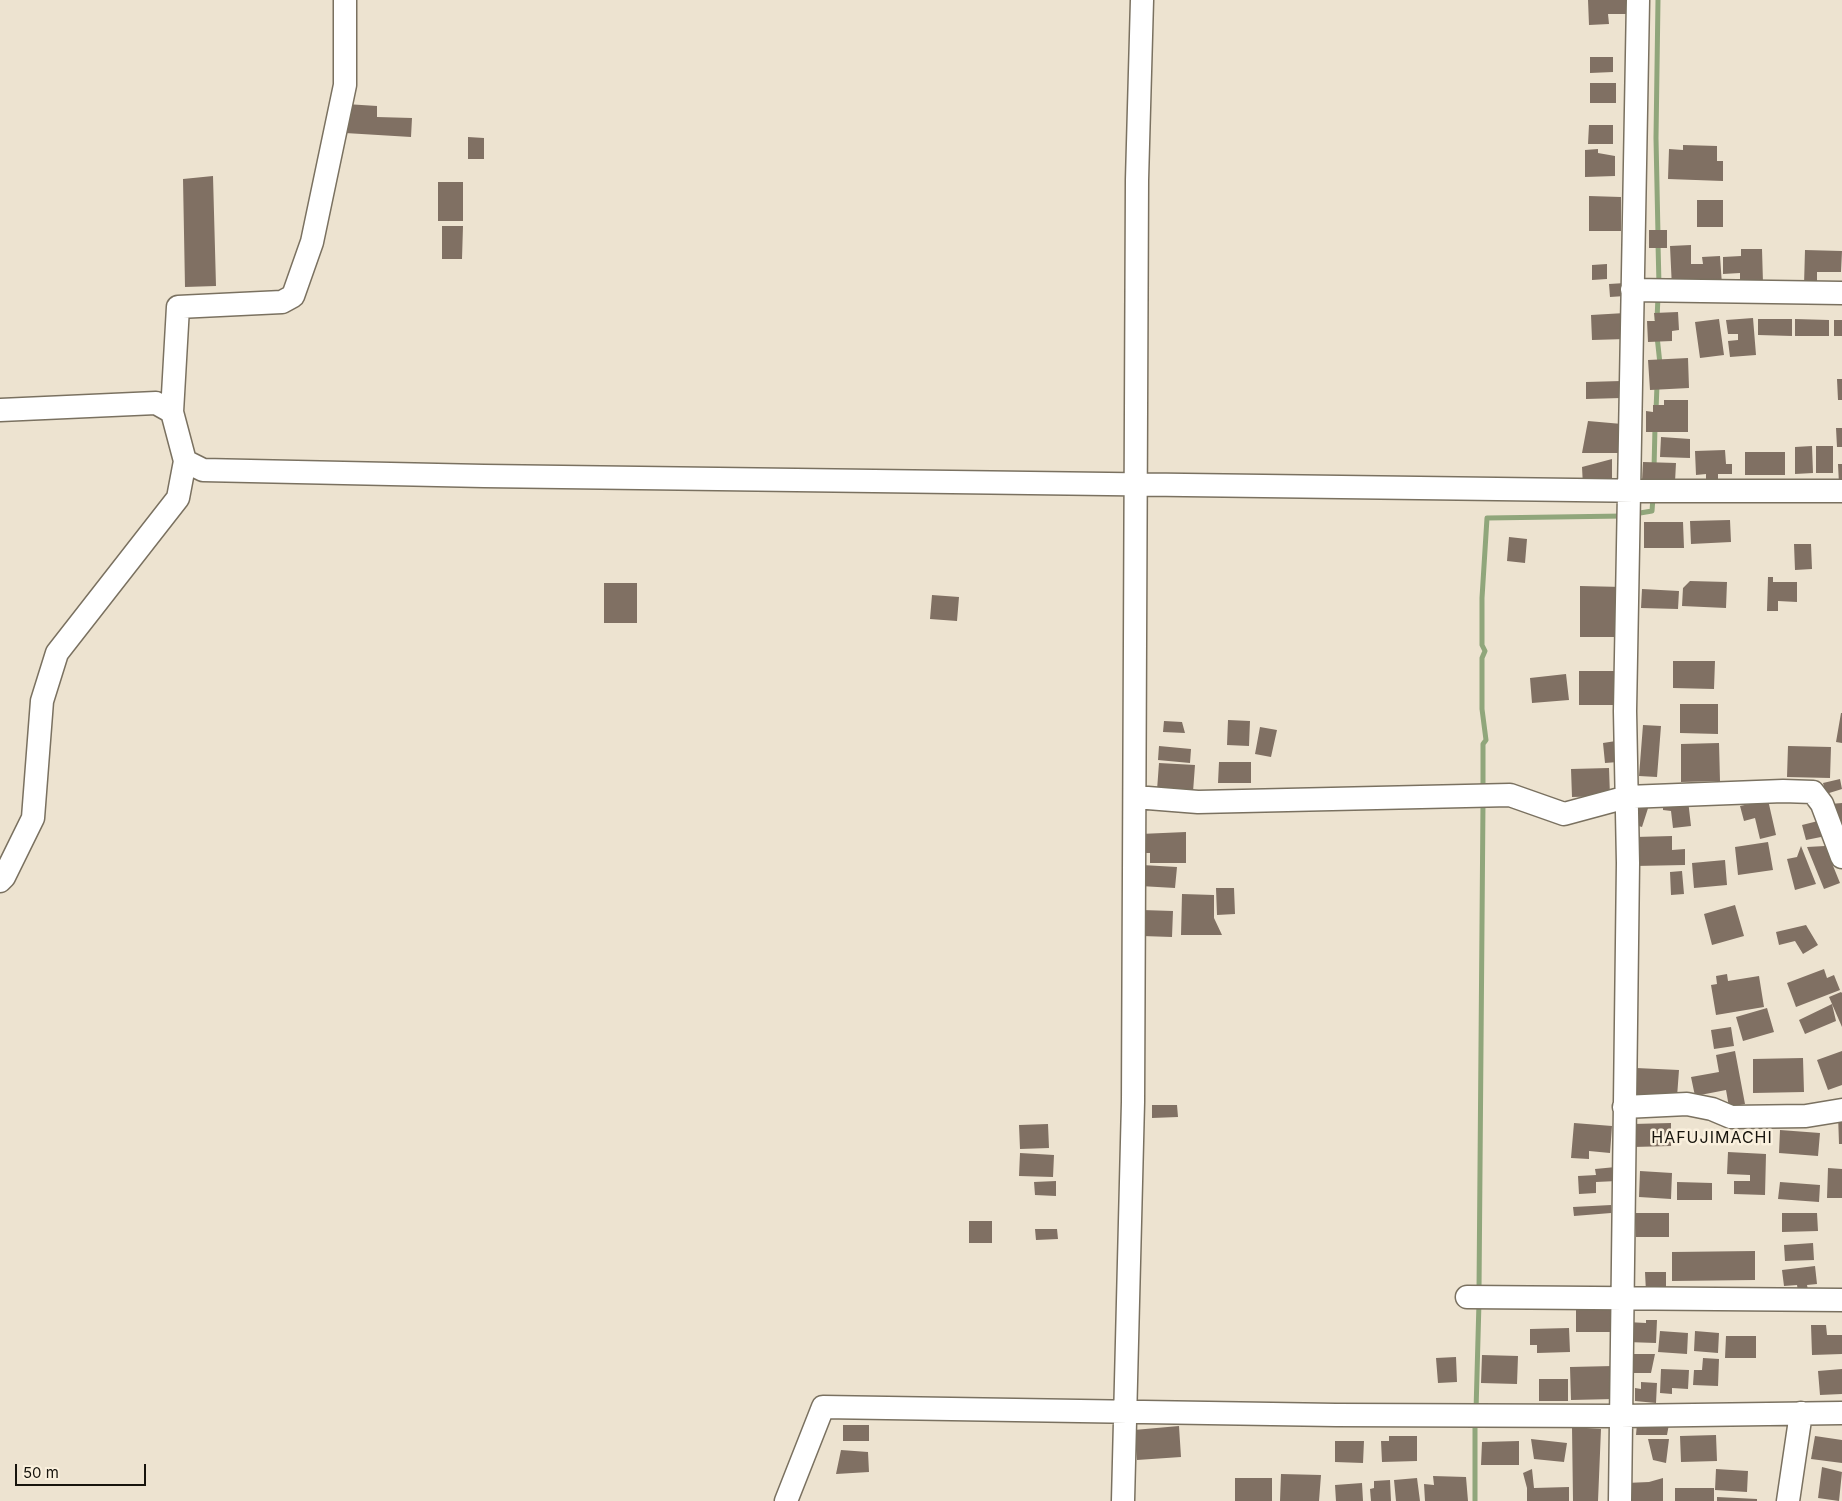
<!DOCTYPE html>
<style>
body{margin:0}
#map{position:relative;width:1842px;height:1501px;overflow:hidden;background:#ede3d0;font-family:Inter,sans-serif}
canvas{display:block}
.scale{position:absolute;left:15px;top:1464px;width:131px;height:22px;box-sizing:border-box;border:2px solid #17140d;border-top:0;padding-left:6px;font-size:15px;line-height:18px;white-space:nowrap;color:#17140d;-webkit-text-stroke:4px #faf0dd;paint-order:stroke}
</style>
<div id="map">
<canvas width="1842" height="1501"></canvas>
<div class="scale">50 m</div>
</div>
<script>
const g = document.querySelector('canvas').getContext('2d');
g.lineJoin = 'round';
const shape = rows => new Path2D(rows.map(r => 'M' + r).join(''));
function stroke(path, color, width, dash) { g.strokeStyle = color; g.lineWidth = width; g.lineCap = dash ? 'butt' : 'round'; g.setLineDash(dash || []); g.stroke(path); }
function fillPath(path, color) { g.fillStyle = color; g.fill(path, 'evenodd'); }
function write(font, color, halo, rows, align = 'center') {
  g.font = font + ' Inter,sans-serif'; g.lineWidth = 5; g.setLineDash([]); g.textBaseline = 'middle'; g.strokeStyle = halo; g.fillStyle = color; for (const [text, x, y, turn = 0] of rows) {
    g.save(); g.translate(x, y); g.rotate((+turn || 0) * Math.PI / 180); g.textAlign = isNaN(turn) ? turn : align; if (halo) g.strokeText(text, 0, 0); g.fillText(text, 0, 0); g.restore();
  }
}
stroke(shape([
 [1658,235,1656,138,1658,0],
 [1658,243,1659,285],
 [1657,320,1658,296],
 [1657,336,1660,364],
 [1656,411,1657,385],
 [1654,469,1655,427],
 [1634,514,1652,511,1653,497],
 [1483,791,1483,744,1486,740,1482,709,1482,658,1485,651,1482,645,1482,598,1487,518,1624,516],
 [1479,1291,1483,802],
 [1476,1411,1479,1302],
 [1475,1501,1475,1422]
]), '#90a67b', 5);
fillPath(shape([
 [1588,0,1627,0,1628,14,1608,14,1609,24,1589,25],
 [1590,57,1613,57,1613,72,1590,73],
 [1590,83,1616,83,1616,103,1590,103],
 [346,104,377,106,377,117,412,118,411,137,345,133],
 [1589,125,1613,125,1613,144,1588,144],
 [468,137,484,138,484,159,468,159],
 [1683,145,1717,146,1717,161,1723,161,1723,181,1668,179,1669,149,1683,150],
 [1598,149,1598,153,1615,156,1615,176,1585,177,1585,150],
 [213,176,216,286,185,287,183,179],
 [438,182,463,182,463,221,438,221],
 [1589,196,1621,197,1621,231,1589,231],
 [1697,200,1723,200,1723,227,1697,227],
 [442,226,463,226,462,259,442,259],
 [1649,230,1667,230,1667,248,1649,248],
 [1691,245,1691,264,1703,264,1702,257,1720,256,1722,285,1672,288,1670,246],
 [1741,249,1762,249,1763,283,1740,283,1740,273,1723,274,1723,257,1741,256],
 [1805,250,1842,251,1841,272,1817,272,1817,285,1804,285],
 [1607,264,1607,279,1592,280,1592,265],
 [1625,283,1625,296,1610,297,1609,284],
 [1678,312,1679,330,1672,331,1672,341,1648,342,1647,321,1655,321,1654,313],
 [1625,313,1626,339,1592,340,1591,315],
 [1753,318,1756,355,1730,357,1728,341,1738,340,1738,334,1728,334,1726,320],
 [1719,319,1724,355,1700,358,1695,322],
 [1758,319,1792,319,1792,336,1758,335],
 [1795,319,1829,320,1829,336,1795,336],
 [1834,320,1842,320,1842,336,1834,336],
 [1688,358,1689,388,1650,390,1648,360],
 [1837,379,1842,379,1842,400,1838,400],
 [1621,381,1621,398,1586,399,1586,382],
 [1664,400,1688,400,1688,432,1646,432,1646,411,1653,412,1653,405,1664,405],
 [1588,421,1622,424,1622,453,1582,453],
 [1836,428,1842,428,1842,447,1837,447],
 [1661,437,1690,439,1690,458,1660,457],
 [1812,446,1813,473,1795,474,1795,447],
 [1816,446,1833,446,1833,473,1816,473],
 [1725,450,1726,464,1732,464,1732,474,1718,474,1718,481,1706,481,1706,474,1696,475,1695,451],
 [1745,452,1785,452,1785,475,1745,475],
 [1612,459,1612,486,1583,486,1582,467],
 [1643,462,1676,463,1675,482,1642,481],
 [1838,464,1842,464,1842,484,1839,484],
 [1730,520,1731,542,1691,544,1690,521],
 [1644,522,1683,522,1684,548,1644,548],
 [1509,537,1527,539,1525,563,1507,561],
 [1794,544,1811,544,1812,569,1795,570],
 [1768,577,1773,577,1773,582,1797,582,1797,602,1778,601,1778,611,1767,611],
 [1690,581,1727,582,1726,608,1682,606,1683,588],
 [604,583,637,583,637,623,604,623],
 [1580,586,1623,587,1622,637,1580,637],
 [1642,589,1679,591,1678,609,1641,608],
 [932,595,959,597,957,621,930,619],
 [1673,661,1715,661,1714,689,1673,688],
 [1579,671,1616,671,1615,705,1579,705],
 [1566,674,1569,700,1532,703,1530,678],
 [1680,704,1718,704,1718,734,1680,733],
 [1841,713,1842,713,1842,743,1836,742],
 [1228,720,1250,721,1249,746,1227,745],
 [1164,721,1182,722,1185,733,1163,732],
 [1643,725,1661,726,1657,777,1639,776],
 [1260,727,1277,730,1271,757,1255,754],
 [1616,741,1618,762,1605,763,1603,743],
 [1719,743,1720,781,1681,782,1681,744],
 [1159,746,1191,749,1190,763,1158,760],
 [1788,746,1831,747,1830,778,1787,777],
 [1219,762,1251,762,1251,783,1218,783],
 [1159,763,1195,765,1193,792,1157,790],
 [1609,768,1610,796,1572,797,1571,769],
 [1840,779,1842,789,1826,794,1823,783],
 [1632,797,1650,802,1642,827,1625,822],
 [1688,800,1691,826,1673,828,1671,811,1663,810,1663,803],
 [1768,800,1776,835,1760,839,1755,818,1744,821,1740,806],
 [1842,803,1842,827,1830,804],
 [1822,820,1826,836,1806,840,1802,825],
 [1186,832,1186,863,1150,863,1150,853,1140,853,1140,834],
 [1672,836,1672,850,1685,849,1685,865,1635,866,1635,837],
 [1768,842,1773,870,1738,875,1735,847],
 [1801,846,1816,884,1795,890,1787,859,1797,857],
 [1825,846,1840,883,1824,889,1807,847],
 [1725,860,1727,885,1694,888,1692,863],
 [1142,865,1177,867,1175,888,1140,886],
 [1682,871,1684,894,1671,895,1670,872],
 [1216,888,1234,888,1235,914,1217,915],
 [1182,894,1214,895,1214,918,1222,935,1181,935],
 [1735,905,1744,936,1712,945,1704,914],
 [1142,910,1173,911,1172,937,1142,936],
 [1806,925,1818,945,1803,954,1795,941,1779,945,1776,932],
 [1824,969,1827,978,1834,975,1840,990,1796,1007,1787,983],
 [1727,974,1728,981,1759,976,1764,1007,1716,1015,1711,985,1717,984,1716,976],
 [1841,992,1842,993,1842,1027,1829,997],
 [1832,1004,1836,1021,1805,1034,1799,1020],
 [1767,1008,1774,1032,1743,1041,1736,1017],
 [1731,1027,1734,1046,1714,1049,1711,1030],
 [1735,1051,1745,1104,1729,1107,1726,1090,1695,1096,1691,1077,1719,1072,1716,1055],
 [1842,1051,1842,1085,1828,1090,1817,1060],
 [1803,1058,1804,1092,1753,1093,1753,1059],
 [1636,1068,1679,1070,1677,1097,1635,1095],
 [1152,1105,1177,1105,1178,1117,1152,1118],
 [1842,1113,1842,1144,1839,1144,1838,1114],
 [1574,1123,1612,1126,1610,1153,1589,1151,1589,1159,1571,1158],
 [1671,1123,1671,1146,1633,1147,1633,1124],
 [1048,1124,1049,1148,1020,1149,1019,1125],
 [1780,1130,1820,1133,1818,1156,1779,1153],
 [1728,1152,1766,1154,1765,1195,1734,1194,1734,1181,1750,1181,1750,1175,1727,1174],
 [1020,1153,1054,1155,1053,1177,1019,1176],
 [1616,1167,1617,1181,1596,1182,1596,1193,1579,1194,1578,1176,1596,1175,1595,1169],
 [1828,1168,1842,1169,1842,1198,1827,1198],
 [1640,1171,1672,1173,1671,1199,1639,1197],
 [1056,1181,1056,1196,1035,1195,1034,1182],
 [1677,1182,1712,1183,1712,1200,1677,1200],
 [1780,1182,1820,1185,1819,1202,1778,1199],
 [1611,1205,1611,1213,1574,1216,1573,1207],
 [1636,1213,1669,1213,1669,1237,1636,1237],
 [1782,1213,1817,1213,1818,1231,1782,1232],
 [969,1221,992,1221,992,1243,969,1243],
 [1035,1229,1057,1229,1058,1239,1036,1240],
 [1813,1243,1814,1260,1785,1261,1784,1245],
 [1755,1251,1755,1280,1672,1281,1672,1252],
 [1815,1266,1817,1284,1807,1285,1808,1290,1798,1291,1797,1285,1784,1286,1782,1270],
 [1645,1272,1666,1272,1666,1292,1646,1292],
 [1613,1308,1613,1332,1576,1332,1576,1309],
 [1646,1320,1657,1320,1656,1343,1627,1342,1627,1322,1646,1323],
 [1811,1325,1826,1325,1827,1335,1842,1335,1842,1354,1812,1355],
 [1569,1328,1570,1352,1537,1353,1537,1345,1530,1345,1530,1329],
 [1660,1331,1688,1333,1687,1354,1658,1352],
 [1695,1331,1719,1333,1718,1353,1694,1351],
 [1726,1336,1756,1336,1756,1358,1725,1358],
 [1627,1354,1655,1354,1651,1373,1627,1373],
 [1482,1355,1518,1356,1517,1384,1481,1383],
 [1456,1357,1457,1382,1438,1383,1436,1358],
 [1703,1358,1719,1359,1718,1386,1693,1385,1694,1370,1702,1370],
 [1613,1366,1614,1399,1571,1400,1570,1367],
 [1661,1369,1689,1370,1688,1389,1672,1388,1672,1394,1660,1393],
 [1842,1369,1842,1394,1820,1395,1818,1371],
 [1539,1379,1568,1379,1568,1401,1539,1401],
 [1641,1382,1657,1383,1656,1403,1635,1401,1635,1388,1641,1389],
 [1637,1423,1669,1424,1667,1435,1636,1435],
 [843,1425,869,1425,869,1441,843,1441],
 [1179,1426,1181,1457,1137,1460,1134,1430],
 [1572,1427,1601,1429,1598,1501,1573,1501],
 [1716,1435,1717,1461,1681,1462,1680,1436],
 [1389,1436,1417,1436,1417,1461,1382,1462,1381,1441,1389,1441],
 [1815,1436,1842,1440,1842,1463,1811,1459],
 [1531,1439,1567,1443,1564,1462,1534,1459],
 [1648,1439,1669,1439,1666,1463,1653,1460],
 [1335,1441,1364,1441,1363,1463,1335,1462],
 [1519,1441,1519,1465,1481,1465,1482,1442],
 [841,1450,868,1452,869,1472,836,1474],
 [1822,1467,1842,1472,1839,1501,1818,1498],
 [1532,1469,1534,1488,1569,1487,1569,1501,1527,1501,1527,1488,1523,1473],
 [1716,1469,1748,1471,1747,1492,1715,1490],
 [1281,1474,1321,1475,1319,1501,1280,1501],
 [1433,1476,1466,1477,1468,1501,1425,1501,1424,1484,1434,1485],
 [1235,1478,1272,1478,1272,1501,1235,1501],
 [1417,1478,1420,1501,1396,1501,1394,1480],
 [1663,1478,1663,1501,1627,1501,1626,1483,1649,1482],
 [1390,1480,1391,1501,1371,1501,1370,1489,1374,1488,1374,1481],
 [1362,1483,1363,1501,1336,1501,1335,1485],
 [1675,1488,1714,1488,1714,1501,1675,1501],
 [1717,1497,1757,1499,1757,1501,1717,1501]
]), '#807063');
const minor = shape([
 [1632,290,1842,293],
 [0,410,156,403,172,412,185,461,178,498,57,653,42,701,33,818,4,877,0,881],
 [172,412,178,307,282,302,293,296,312,242,345,85,345,0],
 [185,461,203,470,484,476,1653,491,1842,491],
 [1135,797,1198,802,1510,795,1564,814,1627,797,1783,791,1813,792,1822,804,1842,857],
 [1624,1107,1687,1104,1712,1109,1731,1117,1806,1116,1842,1110],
 [1467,1297,1842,1300],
 [786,1501,823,1407,1336,1415,1620,1416,1842,1413],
 [1123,1501,1133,1102,1137,180,1142,0],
 [1620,1501,1628,863,1625,711,1638,0],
 [1788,1501,1801,1413]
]);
stroke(minor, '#7a7160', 25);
stroke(minor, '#fff', 22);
g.letterSpacing = '1px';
write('16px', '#17140d', '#faf0dd', [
 ["HAFUJIMACHI",1712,1138]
]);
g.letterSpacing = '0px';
</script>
